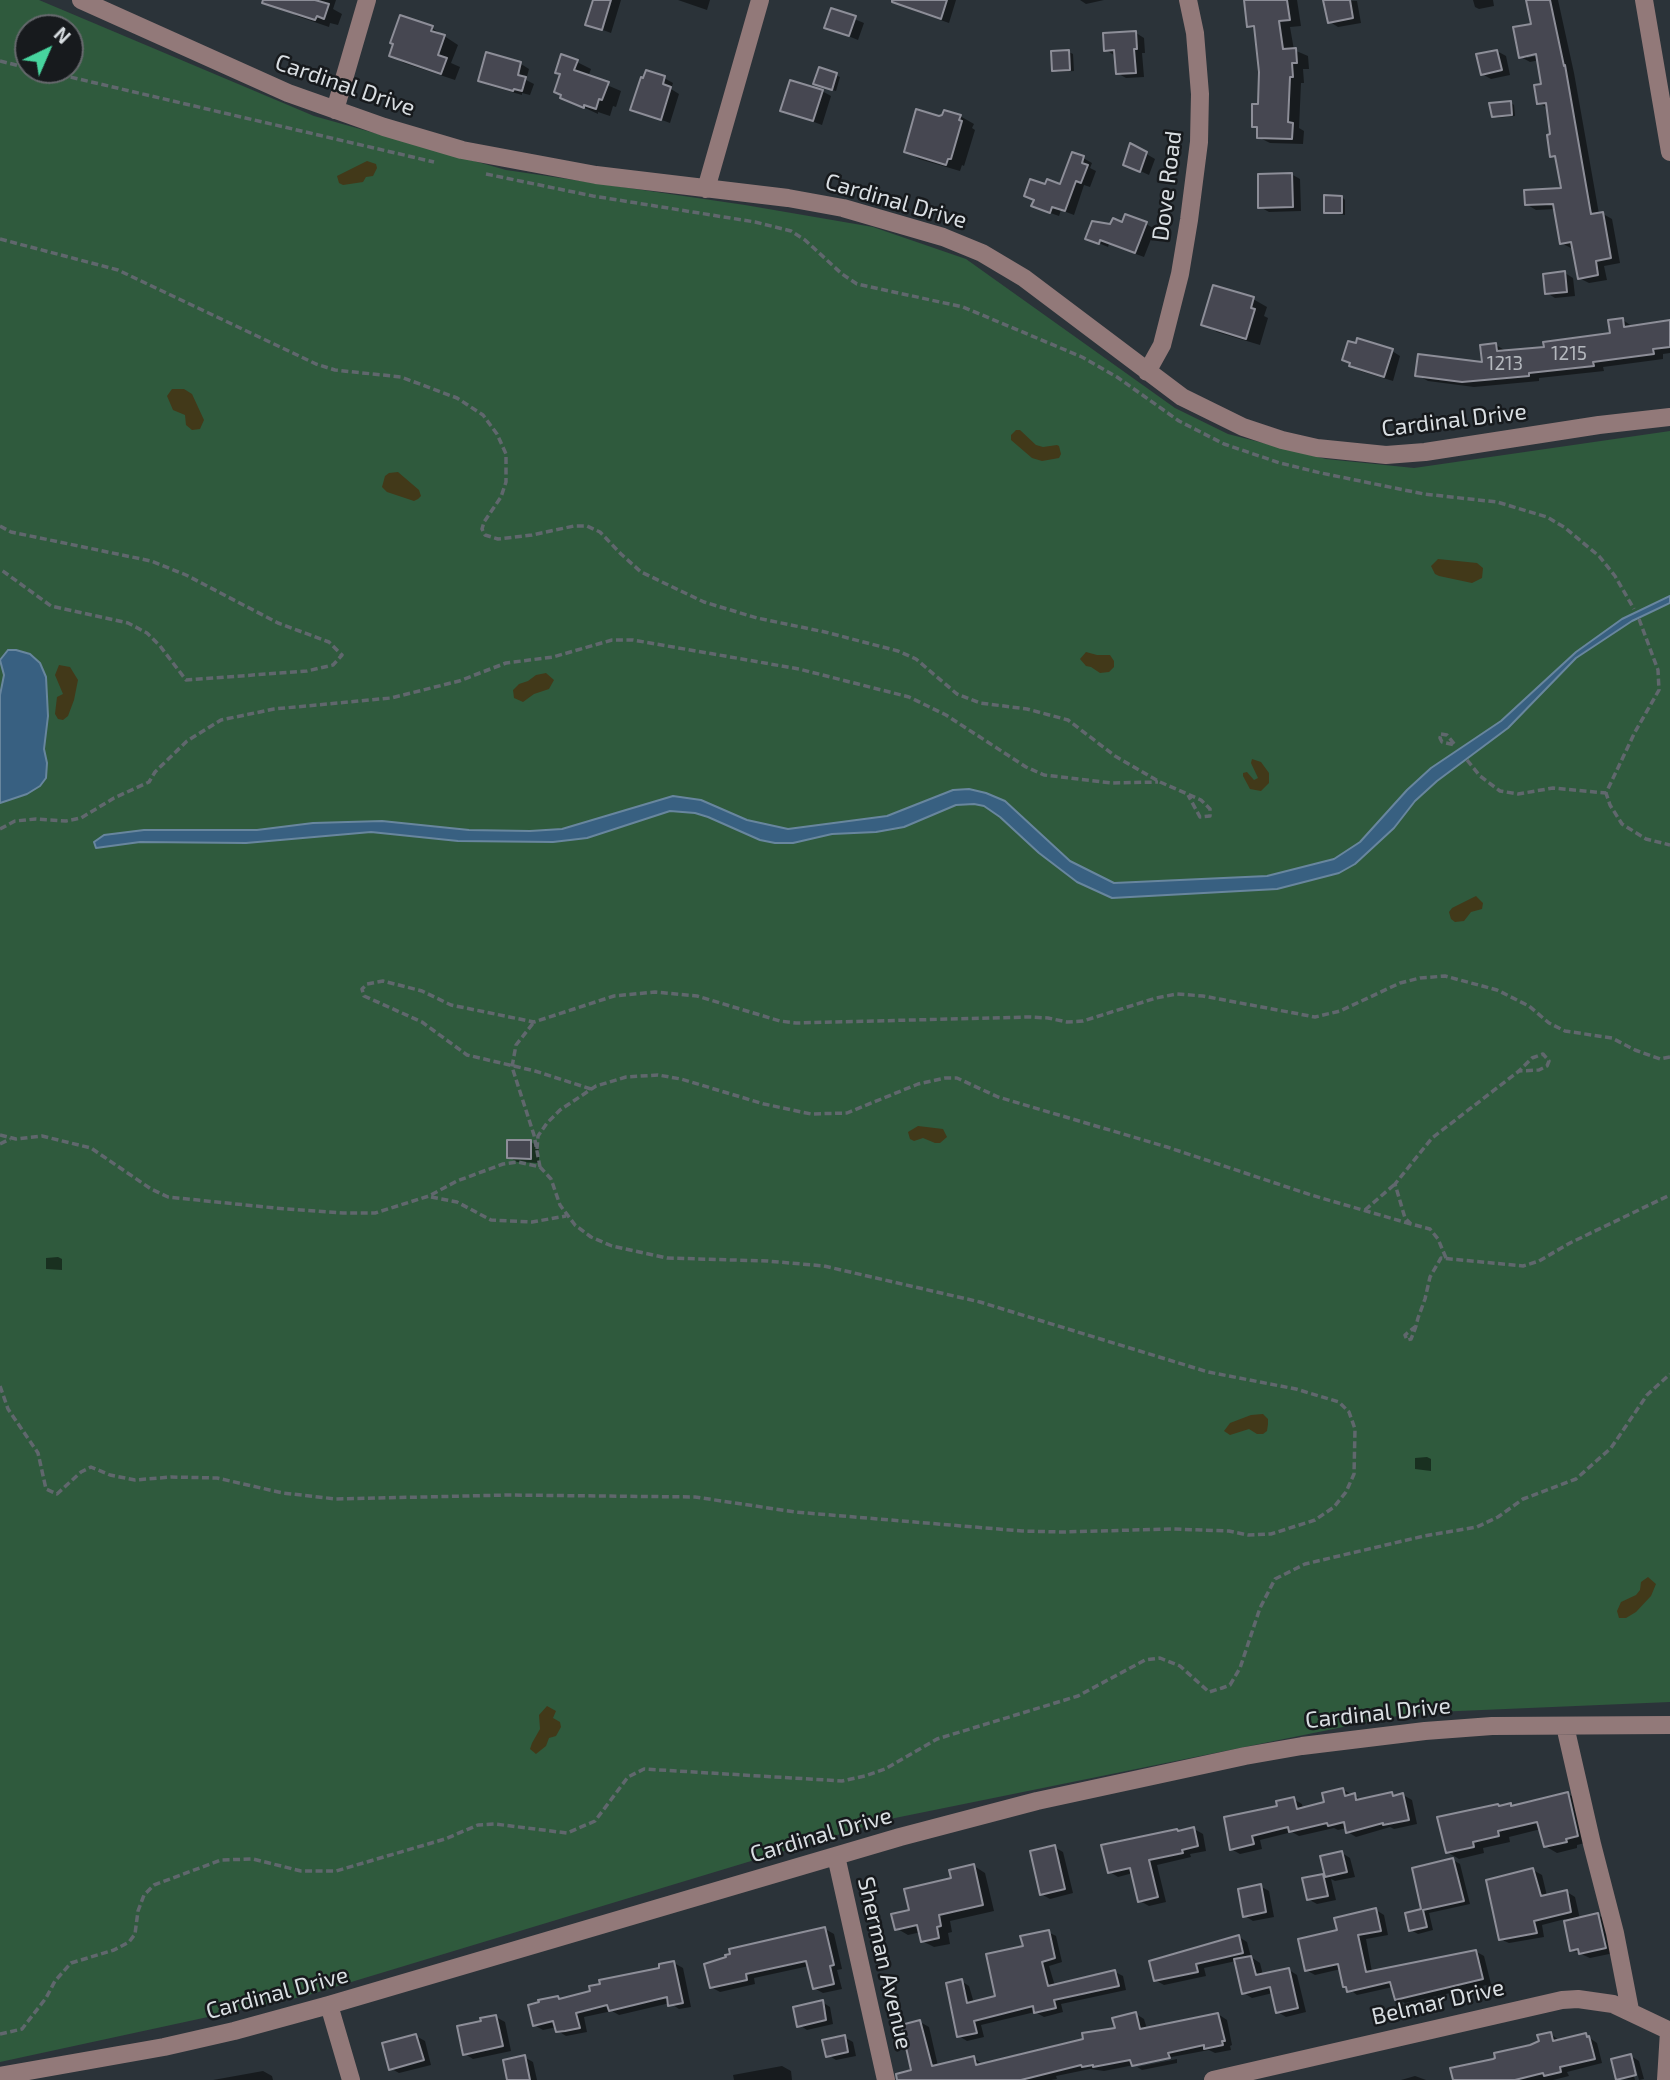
<!DOCTYPE html>
<style>
body{margin:0}
#map{position:relative;width:1670px;height:2080px;overflow:hidden;background:#2b3339;font-family:"Exo 2",sans-serif}
canvas{display:block}
.north{position:absolute;left:14px;top:14px;width:70px;height:70px;box-sizing:border-box;background:#171a1d;border:2px solid #65686c;border-radius:50%;rotate:44deg;font-size:19px;font-weight:700;line-height:28px;text-align:center;color:#d9dee2}
.north::after{content:'';display:block;margin:auto;width:24px;height:32px;background:#47d49e;clip-path:polygon(50% 0,100% 100%,50% 72%,0 100%)}
</style>
<div id="map">
<canvas width="1670" height="2080"></canvas>
<div class="north">N</div>
</div>
<script>
const g = document.querySelector('canvas').getContext('2d');
g.lineJoin = 'round';
function fillPath(path, color) { g.fillStyle = color; g.fill(path, 'evenodd'); }
const shape = rows => new Path2D(rows.map(r => 'M' + r).join(''));
function stroke(path, color, width, dash) { g.strokeStyle = color; g.lineWidth = width; g.lineCap = dash ? 'butt' : 'round'; g.setLineDash(dash || []); g.stroke(path); }
function write(font, color, halo, rows, align = 'center') {
  g.font = font + ' "Exo 2",sans-serif'; g.lineWidth = 5; g.setLineDash([]); g.textBaseline = 'middle'; g.strokeStyle = halo; g.fillStyle = color; for (const [text, x, y, turn = 0] of rows) {
    g.save(); g.translate(x, y); g.rotate((+turn || 0) * Math.PI / 180); g.textAlign = isNaN(turn) ? turn : align; if (halo) g.strokeText(text, 0, 0); g.fillText(text, 0, 0); g.restore();
  }
}
fillPath(shape([
 [0,0,39,0,314,116,506,170,745,205,873,227,966,259,1175,408,1228,434,1326,459,1414,468,1670,431,1670,1702,1412,1713,890,1819,305,1996,0,2062],
 [28,28,70,28,70,70,28,70]
]), '#2f5a3d');
fillPath(shape([
 [367,161,376,164,377,168,373,176,366,177,363,182,343,185,339,183,337,176],
 [172,389,184,389,192,394,204,420,200,429,192,430,186,425,185,415,173,410,167,396],
 [1016,430,1020,430,1036,445,1043,447,1057,445,1059,446,1061,454,1059,458,1042,461,1032,458,1011,440,1011,435],
 [398,472,419,490,421,496,418,499,414,501,387,492,382,487,385,476,389,473],
 [1438,559,1477,563,1483,568,1482,578,1472,583,1439,576,1435,574,1431,566],
 [1086,652,1097,655,1110,655,1114,661,1114,667,1109,672,1100,673,1091,667,1086,666,1080,659],
 [59,665,70,667,78,680,74,700,68,716,63,720,58,719,55,714,57,697,63,694,55,675],
 [546,673,554,680,549,689,534,694,523,702,514,698,513,690,519,684,528,681,536,675],
 [1252,759,1261,762,1269,773,1269,783,1261,791,1250,789,1243,776,1243,773,1247,772,1254,780,1258,778,1251,763],
 [1476,896,1483,903,1482,909,1471,912,1464,921,1455,922,1451,919,1449,912,1452,908],
 [918,1126,943,1129,947,1137,940,1143,935,1143,923,1138,914,1141,910,1139,908,1132],
 [1263,1414,1268,1419,1268,1424,1267,1431,1263,1434,1257,1434,1249,1429,1230,1435,1224,1431,1230,1423,1251,1415],
 [1648,1577,1656,1584,1651,1596,1636,1612,1626,1618,1619,1618,1617,1611,1621,1602,1636,1595,1640,1590,1641,1582],
 [547,1706,556,1711,553,1718,560,1722,561,1727,556,1736,549,1738,546,1746,536,1754,530,1749,532,1743,540,1729,539,1715]
]), '#423919');
const water = shape([
 [1670,596,1670,603,1632,621,1576,658,1508,728,1437,781,1415,801,1394,828,1355,864,1339,873,1277,889,1112,898,1077,882,1039,853,1000,817,984,806,974,804,956,805,904,827,876,832,832,834,793,843,775,843,760,840,708,817,695,813,670,811,587,838,553,842,458,841,371,832,246,843,140,842,96,848,94,842,104,835,144,830,257,830,313,823,382,821,469,830,530,831,562,829,673,796,701,800,747,820,788,829,887,816,953,790,969,789,986,793,1005,801,1070,861,1114,883,1267,876,1334,859,1360,842,1407,790,1431,768,1501,721,1576,652,1622,619,1670,596],
 [8,650,16,650,30,654,40,663,46,677,48,716,44,749,47,763,46,778,40,786,27,794,0,803,0,695,4,675,0,660,8,650]
]);
fillPath(water, '#386081');
stroke(water, '#68869e', 2);
fillPath(shape([
 [273,0,336,0,333,9,342,14,338,25,330,23,329,27,297,16],
 [595,0,621,0,611,33,587,24],
 [678,0,710,0,707,10],
 [908,0,956,0,949,23,915,11,906,6],
 [1080,0,1104,0,1086,4],
 [1254,0,1297,0,1301,26,1290,27,1294,50,1308,56,1309,69,1303,69,1304,83,1301,83,1299,128,1304,131,1303,144,1270,143,1258,137,1259,129,1253,126,1259,106,1261,72,1256,30,1249,26],
 [1325,0,1357,1,1361,23,1338,27,1330,22],
 [1473,0,1493,0,1494,6,1479,9,1475,7],
 [1527,0,1558,0,1574,73,1599,214,1603,214,1612,219,1620,263,1604,266,1607,280,1589,283,1579,278,1574,248,1571,248,1561,243,1555,209,1536,210,1526,204,1563,189,1558,159,1552,156,1552,136,1549,109,1539,103,1543,85,1539,60,1530,62,1521,57,1533,25],
 [1545,51,1545,54,1527,58,1527,54],
 [832,10,864,23,858,40,826,27],
 [432,28,458,45,451,63,460,67,455,80,404,63,391,56],
 [1136,33,1144,38,1145,53,1142,53,1144,77,1126,78,1117,73,1114,55,1106,50],
 [1497,51,1506,56,1510,75,1491,79,1482,74],
 [1069,52,1073,54,1074,71,1058,72,1054,70],
 [577,62,591,69,588,77,621,91,616,107,613,106,610,116,598,112,598,114,562,97],
 [521,64,529,69,526,80,534,84,530,95,522,93,522,95,488,85,480,80],
 [820,69,840,77,836,91,819,86],
 [664,78,673,83,671,89,679,94,670,123,632,109],
 [822,91,831,96,822,125,782,110],
 [1510,102,1514,105,1515,116,1497,118,1493,116],
 [918,111,944,117,960,116,974,124,972,128,975,130,964,166,962,165,960,171,919,159,906,151],
 [1131,145,1155,159,1149,175,1125,164],
 [1083,158,1092,163,1090,168,1096,171,1090,187,1084,185,1074,215,1061,210,1059,216,1042,210,1034,205,1035,201,1026,196,1046,186,1061,186],
 [1291,174,1300,179,1301,211,1269,212,1260,207],
 [1342,197,1345,200,1345,215,1325,212],
 [1123,224,1146,224,1155,229,1144,257,1109,244,1108,247,1087,238,1104,227],
 [1565,273,1573,278,1575,296,1555,298,1547,293],
 [1253,299,1267,307,1264,316,1268,318,1260,345,1217,332,1203,324],
 [1623,320,1633,327,1670,322,1670,353,1663,354,1663,359,1603,367,1604,371,1539,378,1539,381,1474,387,1428,381,1417,375,1484,364,1496,345,1506,351,1546,349,1612,335],
 [1392,351,1400,356,1393,381,1360,371,1344,360],
 [531,1142,539,1147,539,1163,517,1162,509,1157],
 [58,1257,62,1259,62,1270,46,1269,46,1258],
 [1427,1457,1431,1459,1431,1471,1415,1469,1415,1458],
 [1343,1790,1363,1800,1392,1794,1396,1797,1403,1795,1412,1800,1417,1824,1394,1829,1390,1827,1356,1837,1348,1832,1347,1828,1338,1830,1334,1828,1299,1836,1292,1832,1260,1840,1262,1849,1240,1854,1231,1849,1279,1807,1293,1799,1302,1804,1303,1809,1326,1803],
 [1568,1794,1579,1800,1589,1842,1577,1845,1577,1848,1557,1853,1545,1846,1541,1829,1509,1837,1510,1842,1483,1848,1484,1853,1459,1859,1447,1852,1498,1806,1514,1807],
 [1194,1829,1203,1834,1206,1851,1190,1854,1191,1857,1157,1865,1166,1902,1149,1906,1140,1901,1133,1873,1118,1877,1110,1872,1180,1832],
 [1054,1847,1063,1852,1073,1893,1050,1899,1041,1894],
 [1342,1853,1350,1858,1355,1877,1335,1881,1331,1879,1336,1900,1317,1904,1308,1899,1323,1875,1327,1878,1322,1857],
 [1453,1860,1460,1864,1470,1904,1429,1913,1433,1930,1418,1934,1411,1930,1407,1914,1423,1910,1414,1869],
 [974,1866,985,1873,994,1911,950,1921,952,1932,948,1933,950,1944,934,1947,922,1941,921,1932,908,1935,896,1928,953,1880],
 [1533,1870,1542,1875,1547,1896,1567,1892,1575,1897,1580,1919,1598,1915,1607,1920,1614,1953,1590,1958,1572,1950,1565,1919,1542,1925,1544,1937,1509,1943,1500,1939],
 [1260,1886,1269,1891,1274,1917,1253,1921,1245,1916],
 [1376,1910,1384,1915,1388,1935,1366,1939,1372,1972,1475,1951,1484,1956,1491,1984,1405,2003,1396,1999,1393,1987,1357,1995,1345,1986,1341,1969,1315,1975,1306,1970,1339,1932],
 [825,1929,834,1934,842,1969,837,1970,842,1989,823,1993,814,1988,809,1966,754,1978,755,1984,720,1992,711,1987,733,1955],
 [1048,1932,1056,1936,1062,1962,1049,1966,1055,1986,1115,1972,1123,1976,1126,1990,1061,2004,1063,2012,1044,2017,1035,2012,981,2025,984,2037,967,2041,959,2036,961,1981,969,1986,974,2003,997,1997,1025,1947],
 [1239,1937,1247,1942,1251,1957,1260,1963,1263,1975,1289,1970,1297,1975,1306,2012,1286,2017,1278,2012,1273,1993,1252,1998,1244,1993,1236,1961,1204,1968,1206,1976,1164,1985,1155,1980],
 [674,1963,683,1968,691,2007,679,2009,670,2003,619,2015,612,2011,584,2017,587,2032,566,2036,558,2031,557,2027,543,2030,534,2025,558,1998,561,2000,661,1970],
 [822,2002,830,2007,833,2024,807,2030,799,2025],
 [1136,2014,1144,2019,1147,2029,1218,2014,1227,2020,1232,2045,1230,2046,1231,2050,1215,2053,1209,2050,1134,2064,1137,2067,1177,2059,1177,2063,1142,2070,1134,2065,1104,2071,1090,2069,1056,2076,1057,2079,1051,2080,915,2080,920,2022,929,2027,938,2066,974,2058,983,2065,1085,2041,1117,2029],
 [496,2017,505,2022,511,2051,473,2059,465,2054],
 [1551,2034,1560,2041,1585,2035,1597,2043,1602,2063,1567,2072,1569,2076,1553,2080,1455,2080,1493,2060,1541,2042],
 [416,2036,425,2041,431,2065,399,2073,390,2068],
 [844,2037,853,2042,856,2056,836,2060,828,2055],
 [1631,2056,1639,2061,1644,2079,1639,2080,1634,2061,1630,2061,1635,2080,1617,2079],
 [524,2057,533,2062,537,2080,509,2080],
 [782,2066,791,2071,792,2080,734,2080,733,2075],
 [263,2071,272,2076,273,2080,213,2080],
 [1415,2076,1426,2080,1401,2080]
]), '#0007');
const building = shape([
 [263,0,315,0,329,4,324,19,317,16,315,20,262,3,263,0],
 [593,0,611,0,602,30,585,25,593,0],
 [892,0,947,0,941,19,892,2,892,0],
 [1244,0,1287,0,1290,20,1279,21,1283,49,1296,48,1297,63,1292,63,1293,77,1290,77,1288,122,1293,123,1292,139,1257,138,1257,127,1252,127,1252,104,1258,104,1259,72,1254,26,1247,27,1244,0],
 [1323,0,1350,0,1353,18,1328,23,1323,0],
 [1526,0,1550,0,1564,66,1565,65,1591,214,1603,212,1611,258,1596,261,1598,275,1578,279,1571,242,1560,244,1553,204,1525,205,1524,190,1561,188,1555,156,1550,157,1547,135,1550,134,1546,103,1537,104,1534,85,1541,84,1536,54,1519,58,1513,27,1531,24,1526,0],
 [831,8,856,16,849,36,824,28,831,8],
 [400,15,433,26,431,31,445,35,438,55,447,58,441,74,389,56,393,44,390,43,400,15],
 [1136,31,1137,49,1134,49,1136,73,1116,74,1114,50,1104,51,1103,33,1136,31],
 [1069,50,1070,70,1052,71,1051,51,1069,50],
 [1497,50,1502,70,1481,75,1476,54,1497,50],
 [486,52,521,62,518,75,526,77,522,91,514,89,513,91,478,81,486,52],
 [561,54,578,60,574,70,609,82,602,100,599,99,596,109,584,105,584,108,560,98,561,95,554,92,560,74,555,73,561,54],
 [819,67,837,73,832,90,813,84,819,67],
 [646,70,665,76,663,84,671,87,661,120,630,110,641,77,643,78,646,70],
 [790,80,823,90,813,121,780,111,790,80],
 [1511,101,1512,115,1492,117,1489,103,1511,101],
 [916,109,939,116,942,115,944,110,961,115,959,120,962,121,951,159,948,159,946,165,904,152,916,109],
 [1130,143,1147,152,1140,172,1123,165,1130,143],
 [1072,152,1084,156,1082,163,1088,165,1081,183,1076,181,1065,211,1052,207,1050,213,1031,206,1034,200,1024,196,1030,179,1045,184,1047,179,1060,184,1072,152],
 [1292,173,1293,207,1258,208,1258,174,1292,173],
 [1324,195,1342,196,1342,213,1324,213,1324,195],
 [1125,214,1147,222,1135,253,1100,240,1099,244,1085,239,1092,221,1110,224,1113,218,1122,222,1125,214],
 [1565,271,1567,292,1545,294,1543,274,1565,271],
 [1213,285,1254,297,1251,308,1255,309,1246,339,1201,325,1213,285],
 [1623,318,1624,327,1670,320,1670,347,1653,349,1654,354,1593,362,1594,366,1529,373,1529,376,1462,382,1415,376,1418,354,1482,362,1480,345,1496,343,1497,351,1544,347,1543,342,1610,333,1608,320,1623,318],
 [1357,338,1393,349,1384,377,1349,366,1350,363,1342,360,1348,341,1356,343,1357,338],
 [507,1140,531,1140,531,1159,507,1158,507,1140],
 [1343,1788,1345,1796,1355,1793,1356,1800,1392,1792,1393,1796,1403,1793,1409,1820,1383,1825,1383,1823,1346,1833,1344,1822,1328,1826,1327,1823,1289,1832,1288,1827,1252,1836,1254,1844,1230,1850,1224,1817,1277,1806,1276,1801,1294,1797,1297,1809,1324,1802,1322,1793,1343,1788],
 [1568,1792,1578,1836,1566,1839,1567,1842,1544,1847,1537,1822,1498,1831,1499,1836,1473,1842,1474,1847,1446,1853,1437,1817,1498,1804,1499,1806,1511,1803,1511,1806,1568,1792],
 [1194,1827,1198,1846,1182,1850,1183,1853,1149,1860,1158,1897,1138,1902,1130,1868,1108,1873,1101,1845,1177,1829,1178,1831,1194,1827],
 [1055,1845,1065,1889,1040,1895,1030,1851,1055,1845],
 [1342,1851,1347,1872,1325,1877,1320,1856,1342,1851],
 [1453,1858,1464,1901,1423,1910,1427,1927,1409,1931,1405,1913,1421,1909,1412,1868,1453,1858],
 [974,1864,983,1905,939,1915,941,1926,937,1927,939,1938,921,1942,917,1925,895,1930,891,1914,909,1910,904,1889,951,1878,949,1870,974,1864],
 [1533,1868,1541,1896,1567,1890,1571,1912,1534,1921,1537,1933,1499,1940,1486,1880,1533,1868],
 [1323,1874,1328,1896,1307,1900,1302,1878,1323,1874],
 [1261,1884,1266,1912,1243,1917,1238,1889,1261,1884],
 [1376,1908,1381,1931,1358,1935,1366,1972,1476,1950,1483,1979,1395,2000,1390,1982,1347,1992,1346,1987,1343,1987,1338,1964,1305,1971,1298,1939,1337,1930,1334,1918,1376,1908],
 [1598,1913,1606,1948,1579,1954,1578,1949,1570,1951,1564,1921,1598,1913],
 [825,1927,834,1965,830,1966,834,1984,813,1989,806,1961,746,1974,747,1980,710,1988,704,1964,726,1957,725,1955,730,1954,729,1949,825,1927],
 [1049,1930,1055,1958,1042,1962,1048,1986,1115,1970,1119,1986,1054,2000,1056,2008,1034,2013,1033,2006,974,2021,977,2033,957,2037,946,1983,962,1979,967,2003,995,1996,986,1954,1023,1946,1020,1936,1049,1930],
 [1239,1935,1243,1953,1196,1964,1198,1972,1154,1981,1149,1961,1239,1935],
 [1251,1956,1256,1975,1289,1968,1298,2008,1276,2013,1270,1987,1242,1994,1234,1959,1251,1956],
 [674,1961,683,2003,668,2006,667,1997,609,2011,607,2005,576,2013,580,2028,565,2031,556,2032,553,2021,533,2026,528,2005,539,2002,538,2000,558,1996,559,1999,590,1991,589,1986,600,1984,599,1980,659,1968,659,1964,674,1961],
 [823,2000,826,2020,797,2027,793,2007,823,2000],
 [1136,2012,1140,2029,1218,2013,1225,2041,1222,2041,1223,2045,1204,2049,1204,2045,1168,2053,1170,2058,1132,2066,1130,2060,1093,2067,1093,2065,1082,2067,1081,2065,1021,2080,897,2080,896,2074,911,2070,901,2025,920,2020,932,2066,974,2056,976,2065,1083,2039,1082,2033,1115,2028,1112,2018,1136,2012],
 [496,2015,503,2046,463,2055,457,2026,481,2021,480,2018,496,2015],
 [1551,2032,1553,2041,1586,2033,1587,2037,1589,2036,1595,2059,1560,2067,1561,2072,1544,2076,1543,2073,1515,2080,1453,2080,1450,2068,1493,2059,1495,2058,1494,2053,1530,2045,1539,2041,1537,2035,1551,2032],
 [416,2034,424,2060,389,2070,382,2043,416,2034],
 [845,2035,848,2052,826,2057,822,2040,845,2035],
 [1631,2054,1636,2075,1616,2080,1611,2059,1631,2054],
 [525,2055,530,2080,507,2080,503,2060,525,2055]
]);
fillPath(building, '#464751');
stroke(building, '#8d8e98', 2);
stroke(shape([
 [0,61,28,68],
 [40,70,434,162],
 [486,174,593,196,755,222,791,231,805,240,842,274,857,284,963,307,1082,357,1117,377,1179,421,1224,444,1280,463,1321,473,1424,494,1497,502,1547,517,1564,527,1599,556,1615,576,1634,609],
 [0,239,118,270,316,364,335,370,401,377,457,398,483,415,497,434,506,454,506,482,501,497,484,522,482,529,485,535,498,539,532,535,574,526,587,526,600,532,621,554,641,572,704,602,757,618,825,632,898,651,916,659,957,694,980,703,1027,709,1068,720,1115,756,1160,782,1201,800,1210,809,1210,816,1200,817,1188,795],
 [0,526,11,532,151,561,186,575,278,623,329,642,342,655,333,665,307,671,186,680,160,646,147,633,128,623,51,606,0,569],
 [1639,619,1658,670,1659,690,1635,732,1606,793,1610,805,1622,824,1646,839,1670,845],
 [1441,734,1447,735,1455,745,1442,742,1440,738,1441,734],
 [1467,760,1480,776,1500,791,1518,794,1553,788,1606,793],
 [0,829,15,821,36,819,66,821,81,818,114,798,149,782,155,772,187,741,221,720,274,709,391,698,459,681,506,663,553,657,612,640,633,640,799,669,909,697,946,715,1026,767,1044,775,1112,783,1158,782],
 [591,1089,535,1071,467,1055,422,1022,364,996,362,989,367,984,383,981,422,991,451,1005,534,1022,614,996,655,992,697,996,780,1021,796,1023,1029,1017,1048,1018,1067,1022,1083,1021,1156,998,1177,994,1203,996,1315,1017,1340,1011,1400,983,1420,978,1445,976,1497,990,1529,1006,1549,1023,1565,1031,1612,1038,1635,1050,1660,1059,1670,1057],
 [0,1135,16,1139,42,1136,91,1148,151,1189,168,1197,275,1208,343,1213,375,1213,429,1196,457,1181,503,1164,518,1162,540,1167,534,1135,512,1067,516,1045,534,1022],
 [0,1144,10,1139],
 [537,1149,538,1136,547,1123,560,1110,596,1086,626,1077,658,1075,681,1079,764,1104,811,1114,847,1113,918,1084,945,1078,957,1078,998,1097,1167,1147,1311,1195,1411,1224],
 [431,1197,457,1202,491,1220,532,1222,566,1216],
 [1365,1210,1395,1184],
 [1446,1258,1438,1239,1430,1229,1411,1224,1405,1218,1395,1184,1432,1138,1519,1071,1532,1058,1543,1054,1549,1061,1547,1066,1539,1070,1519,1071],
 [1416,1326,1405,1335,1407,1340,1411,1339,1415,1329,1416,1326,1418,1318,1425,1299,1430,1277,1441,1258,1523,1266,1539,1261,1570,1243,1670,1195],
 [0,1386,8,1409,38,1453,46,1489,57,1494,81,1472,91,1467,110,1475,135,1480,171,1477,217,1478,283,1493,336,1499,509,1495,695,1497,795,1512,1022,1531,1062,1532,1171,1529,1229,1531,1248,1535,1271,1534,1315,1520,1334,1507,1346,1492,1354,1474,1355,1429,1349,1412,1339,1402,1296,1389,1208,1372,980,1302,824,1266,767,1261,667,1258,612,1246,591,1237,575,1225,560,1205,551,1179,540,1167],
 [0,2034,22,2029,46,1998,55,1981,71,1963,114,1950,129,1942,135,1934,138,1911,144,1895,154,1885,221,1860,253,1859,301,1871,336,1871,445,1839,478,1825,495,1824,567,1833,595,1821,628,1777,644,1769,842,1781,865,1776,885,1769,937,1739,1078,1696,1145,1660,1160,1658,1180,1666,1209,1692,1222,1688,1230,1685,1240,1668,1260,1608,1275,1579,1305,1564,1424,1536,1477,1527,1498,1517,1523,1499,1576,1479,1611,1448,1647,1395,1670,1374]
]), '#60676d', 3.5, [7, 3.5]);
stroke(shape([
 [81,0,288,93,384,127,462,150,596,175,788,198,843,208,943,237,982,253,1024,278,1182,397,1243,427,1282,440,1317,448,1386,455,1425,452,1599,425,1670,417],
 [1644,0,1670,152],
 [335,110,367,0],
 [706,189,760,0],
 [1147,372,1162,345,1180,274,1189,220,1199,142,1200,94,1195,33,1188,0],
 [1565,1726,1592,1844,1615,1933,1630,2010],
 [836,1856,886,2080],
 [329,2005,351,2080],
 [0,2076,164,2047,234,2031,329,2005,900,1837,1037,1801,1245,1756,1302,1746,1425,1731,1492,1726,1670,1725],
 [1213,2080,1562,2000,1578,1999,1613,2004,1670,2031],
 [1666,2080,1669,2031]
]), '#927979', 18);
write('19px', '#b4b8be', null, [
 ["1215",1569,354],
 ["1213",1505,364]
]);
write('23px', '#d9dee2', '#171a1d', [
 ["Cardinal Drive",345,85,19],
 ["Dove Road",1167,186,-83],
 ["Cardinal Drive",896,201,16],
 ["Cardinal Drive",1454,420,-7],
 ["Cardinal Drive",1378,1713,-6],
 ["Cardinal Drive",821,1835,-16],
 ["Sherman Avenue",885,1963,77],
 ["Cardinal Drive",277,1993,-15],
 ["Belmar Drive",1438,2002,-13]
]);
</script>
